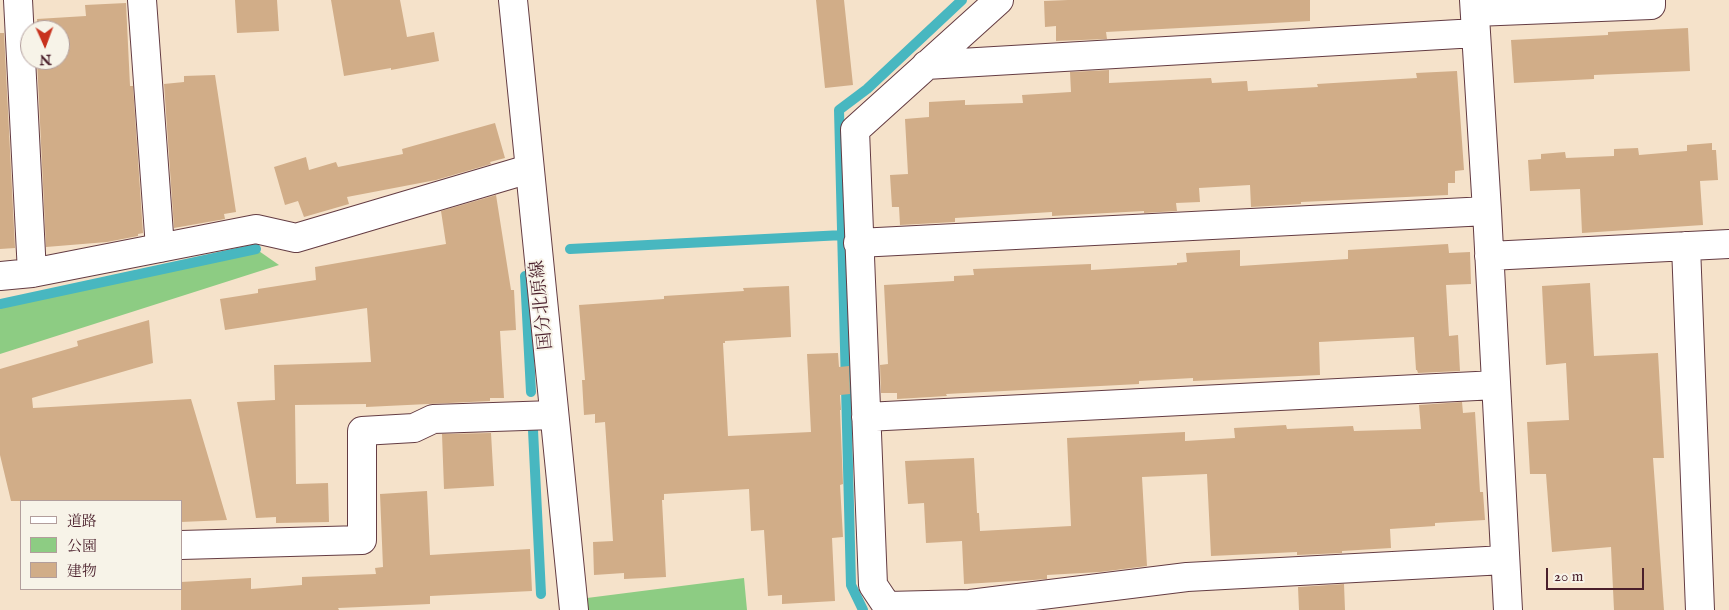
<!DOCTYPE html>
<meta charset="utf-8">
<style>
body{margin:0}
#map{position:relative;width:1729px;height:610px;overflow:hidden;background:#f5e2ca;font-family:"IM FELL English","Noto Serif JP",serif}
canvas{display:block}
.legend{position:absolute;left:20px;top:500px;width:162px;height:90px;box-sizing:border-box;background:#f7f3e8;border:1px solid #b29e9c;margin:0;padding:6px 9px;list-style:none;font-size:15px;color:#4a1f2b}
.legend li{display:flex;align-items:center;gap:10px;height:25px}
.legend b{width:25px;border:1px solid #b29e9c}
.north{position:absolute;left:20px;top:20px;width:50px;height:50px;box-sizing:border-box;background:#f7f3e8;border:1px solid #b29e9c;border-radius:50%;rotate:178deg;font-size:14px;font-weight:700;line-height:20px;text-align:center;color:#4a1f2b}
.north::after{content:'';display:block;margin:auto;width:18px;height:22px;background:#c8321e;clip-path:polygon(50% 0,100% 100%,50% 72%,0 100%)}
.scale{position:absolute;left:1546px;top:568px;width:98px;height:22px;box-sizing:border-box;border:2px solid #4a1f2b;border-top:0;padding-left:6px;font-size:15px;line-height:18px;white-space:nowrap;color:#4a1f2b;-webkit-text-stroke:4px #f7f3e8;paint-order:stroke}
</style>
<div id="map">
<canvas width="1729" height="610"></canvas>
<ul class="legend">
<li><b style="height:6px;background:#fff"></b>道路</li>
<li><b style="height:14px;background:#8dcc83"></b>公園</li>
<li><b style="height:14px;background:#d1ad88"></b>建物</li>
</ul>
<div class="north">N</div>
<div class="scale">20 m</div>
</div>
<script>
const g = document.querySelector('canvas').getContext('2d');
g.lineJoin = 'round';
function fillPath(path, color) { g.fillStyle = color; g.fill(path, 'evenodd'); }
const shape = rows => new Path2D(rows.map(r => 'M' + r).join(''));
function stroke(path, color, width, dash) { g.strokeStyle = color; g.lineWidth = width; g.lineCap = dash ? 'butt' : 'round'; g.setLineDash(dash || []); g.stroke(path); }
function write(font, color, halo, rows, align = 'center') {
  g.font = font + ' "IM FELL English","Noto Serif JP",serif'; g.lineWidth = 4; g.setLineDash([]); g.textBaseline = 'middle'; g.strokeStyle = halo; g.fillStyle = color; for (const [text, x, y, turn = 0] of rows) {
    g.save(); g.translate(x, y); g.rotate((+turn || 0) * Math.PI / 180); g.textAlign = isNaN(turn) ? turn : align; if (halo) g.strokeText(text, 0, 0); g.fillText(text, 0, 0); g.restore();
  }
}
fillPath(shape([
 [256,249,279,265,0,354,0,304],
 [744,578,747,610,588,610,587,598]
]), '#8dcc83');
stroke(shape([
 [570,249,843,235],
 [525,276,531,392],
 [0,304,256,249],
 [533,430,541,594],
 [863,610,851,585,839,110,867,89,962,0]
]), '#48b7c0', 10);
fillPath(shape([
 [235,0,277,0,279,31,237,33],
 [331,0,400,0,407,37,434,32,439,61,391,70,391,68,344,76],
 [816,0,844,0,853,85,825,88],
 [1068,0,1310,0,1310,21,1106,32,1107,39,1056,41,1056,26,1045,27,1044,1],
 [126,3,130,86,133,86,143,233,138,234,138,236,107,242,46,247,37,60,60,60,60,30,38,30,37,19,86,16,85,5],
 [1688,28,1690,71,1594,75,1594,79,1514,83,1511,40,1608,35,1608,32],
 [0,33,4,33,15,248,0,249],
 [1109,70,1109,83,1211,78,1212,83,1247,81,1248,91,1318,87,1317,84,1417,78,1416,73,1457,71,1464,170,1455,171,1455,183,1448,183,1448,195,1301,202,1301,204,1251,207,1250,185,1199,188,1200,202,1176,203,1177,211,1144,213,1144,211,1052,216,1052,212,955,218,955,222,900,225,899,207,892,207,890,175,908,174,905,119,929,117,929,102,965,100,965,105,1023,103,1022,95,1071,92,1070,72],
 [215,75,236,212,224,214,225,219,174,228,164,84,184,82,184,76],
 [495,123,505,158,490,162,491,164,436,180,347,197,349,204,304,217,298,201,285,205,274,167,306,157,309,170,336,162,338,167,403,154,402,149],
 [1712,143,1712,150,1716,150,1718,180,1700,181,1703,225,1582,233,1580,189,1530,191,1528,160,1541,159,1541,154,1565,152,1566,158,1614,156,1614,149,1638,148,1639,155,1687,151,1687,145],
 [496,195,511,290,514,290,516,330,500,331,504,398,490,398,490,401,366,407,366,404,295,405,296,484,328,483,329,522,276,523,276,517,256,518,237,402,275,400,274,365,371,362,367,308,225,330,220,299,258,293,258,289,316,280,315,267,446,244,441,211],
 [1448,244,1449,253,1470,252,1471,284,1446,285,1449,336,1458,335,1460,371,1418,373,1417,370,1416,370,1414,337,1319,342,1320,375,1193,381,1193,378,1139,381,1139,384,946,394,947,396,897,399,897,393,881,393,880,365,888,364,884,285,954,281,954,276,974,275,973,269,1091,264,1091,270,1177,265,1177,263,1187,262,1186,253,1240,250,1240,266,1348,259,1348,250],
 [1590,283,1594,356,1658,353,1664,458,1653,458,1664,610,1614,610,1611,547,1552,552,1546,474,1530,474,1527,422,1569,420,1566,363,1546,365,1542,286],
 [789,286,791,337,725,341,725,343,723,343,728,436,811,432,807,354,838,353,839,367,849,366,850,394,840,395,841,410,840,410,843,484,840,485,843,537,832,538,835,601,782,604,782,595,768,596,764,530,751,531,749,489,664,494,664,500,662,500,666,577,624,579,624,573,594,575,593,542,613,541,605,422,595,423,595,414,584,415,582,380,585,380,579,305,664,299,664,296,744,291,743,288],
 [149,320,153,363,32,398,33,408,191,399,227,520,181,522,181,501,11,501,0,455,0,369,78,346,77,341],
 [1462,402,1463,413,1475,412,1480,492,1483,492,1485,520,1435,523,1435,526,1390,529,1391,548,1342,551,1342,553,1297,555,1297,552,1211,556,1207,474,1142,477,1147,566,1100,572,1047,575,1047,579,1033,580,964,584,962,541,926,543,924,503,908,504,905,461,974,458,977,513,979,513,980,531,1071,526,1067,438,1185,432,1185,441,1235,438,1234,428,1286,425,1287,429,1353,426,1354,431,1421,429,1419,405],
 [491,433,494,486,444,489,442,434],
 [427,491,430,555,530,549,532,591,430,596,430,604,338,608,339,610,181,610,181,582,251,578,251,589,302,585,302,577,376,574,375,568,383,567,380,494],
 [1344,584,1345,610,1299,610,1298,587]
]), '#d1ad88');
const street = shape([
 [18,0,32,273],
 [142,0,160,248],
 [999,0,855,130,873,585,887,606,970,604,1187,577,1505,560],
 [1474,0,1487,211,1508,610],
 [1475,12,1651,5,1651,0],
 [926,65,1476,33],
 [858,243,1487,211],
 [1686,246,1700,610],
 [1489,256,1729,244],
 [0,276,32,273,256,229,296,238,529,169],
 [866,417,1496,385],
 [181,545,362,540,362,431,414,428,433,419,554,415]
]);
const secondary = shape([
 [513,0,574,610]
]);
stroke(street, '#643c43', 30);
stroke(secondary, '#643c43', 30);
stroke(street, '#fff', 28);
stroke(secondary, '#fff', 28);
write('18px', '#4a1f2b', '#f7f3e8', [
 ["国分北原線",543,305,-96]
]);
</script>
